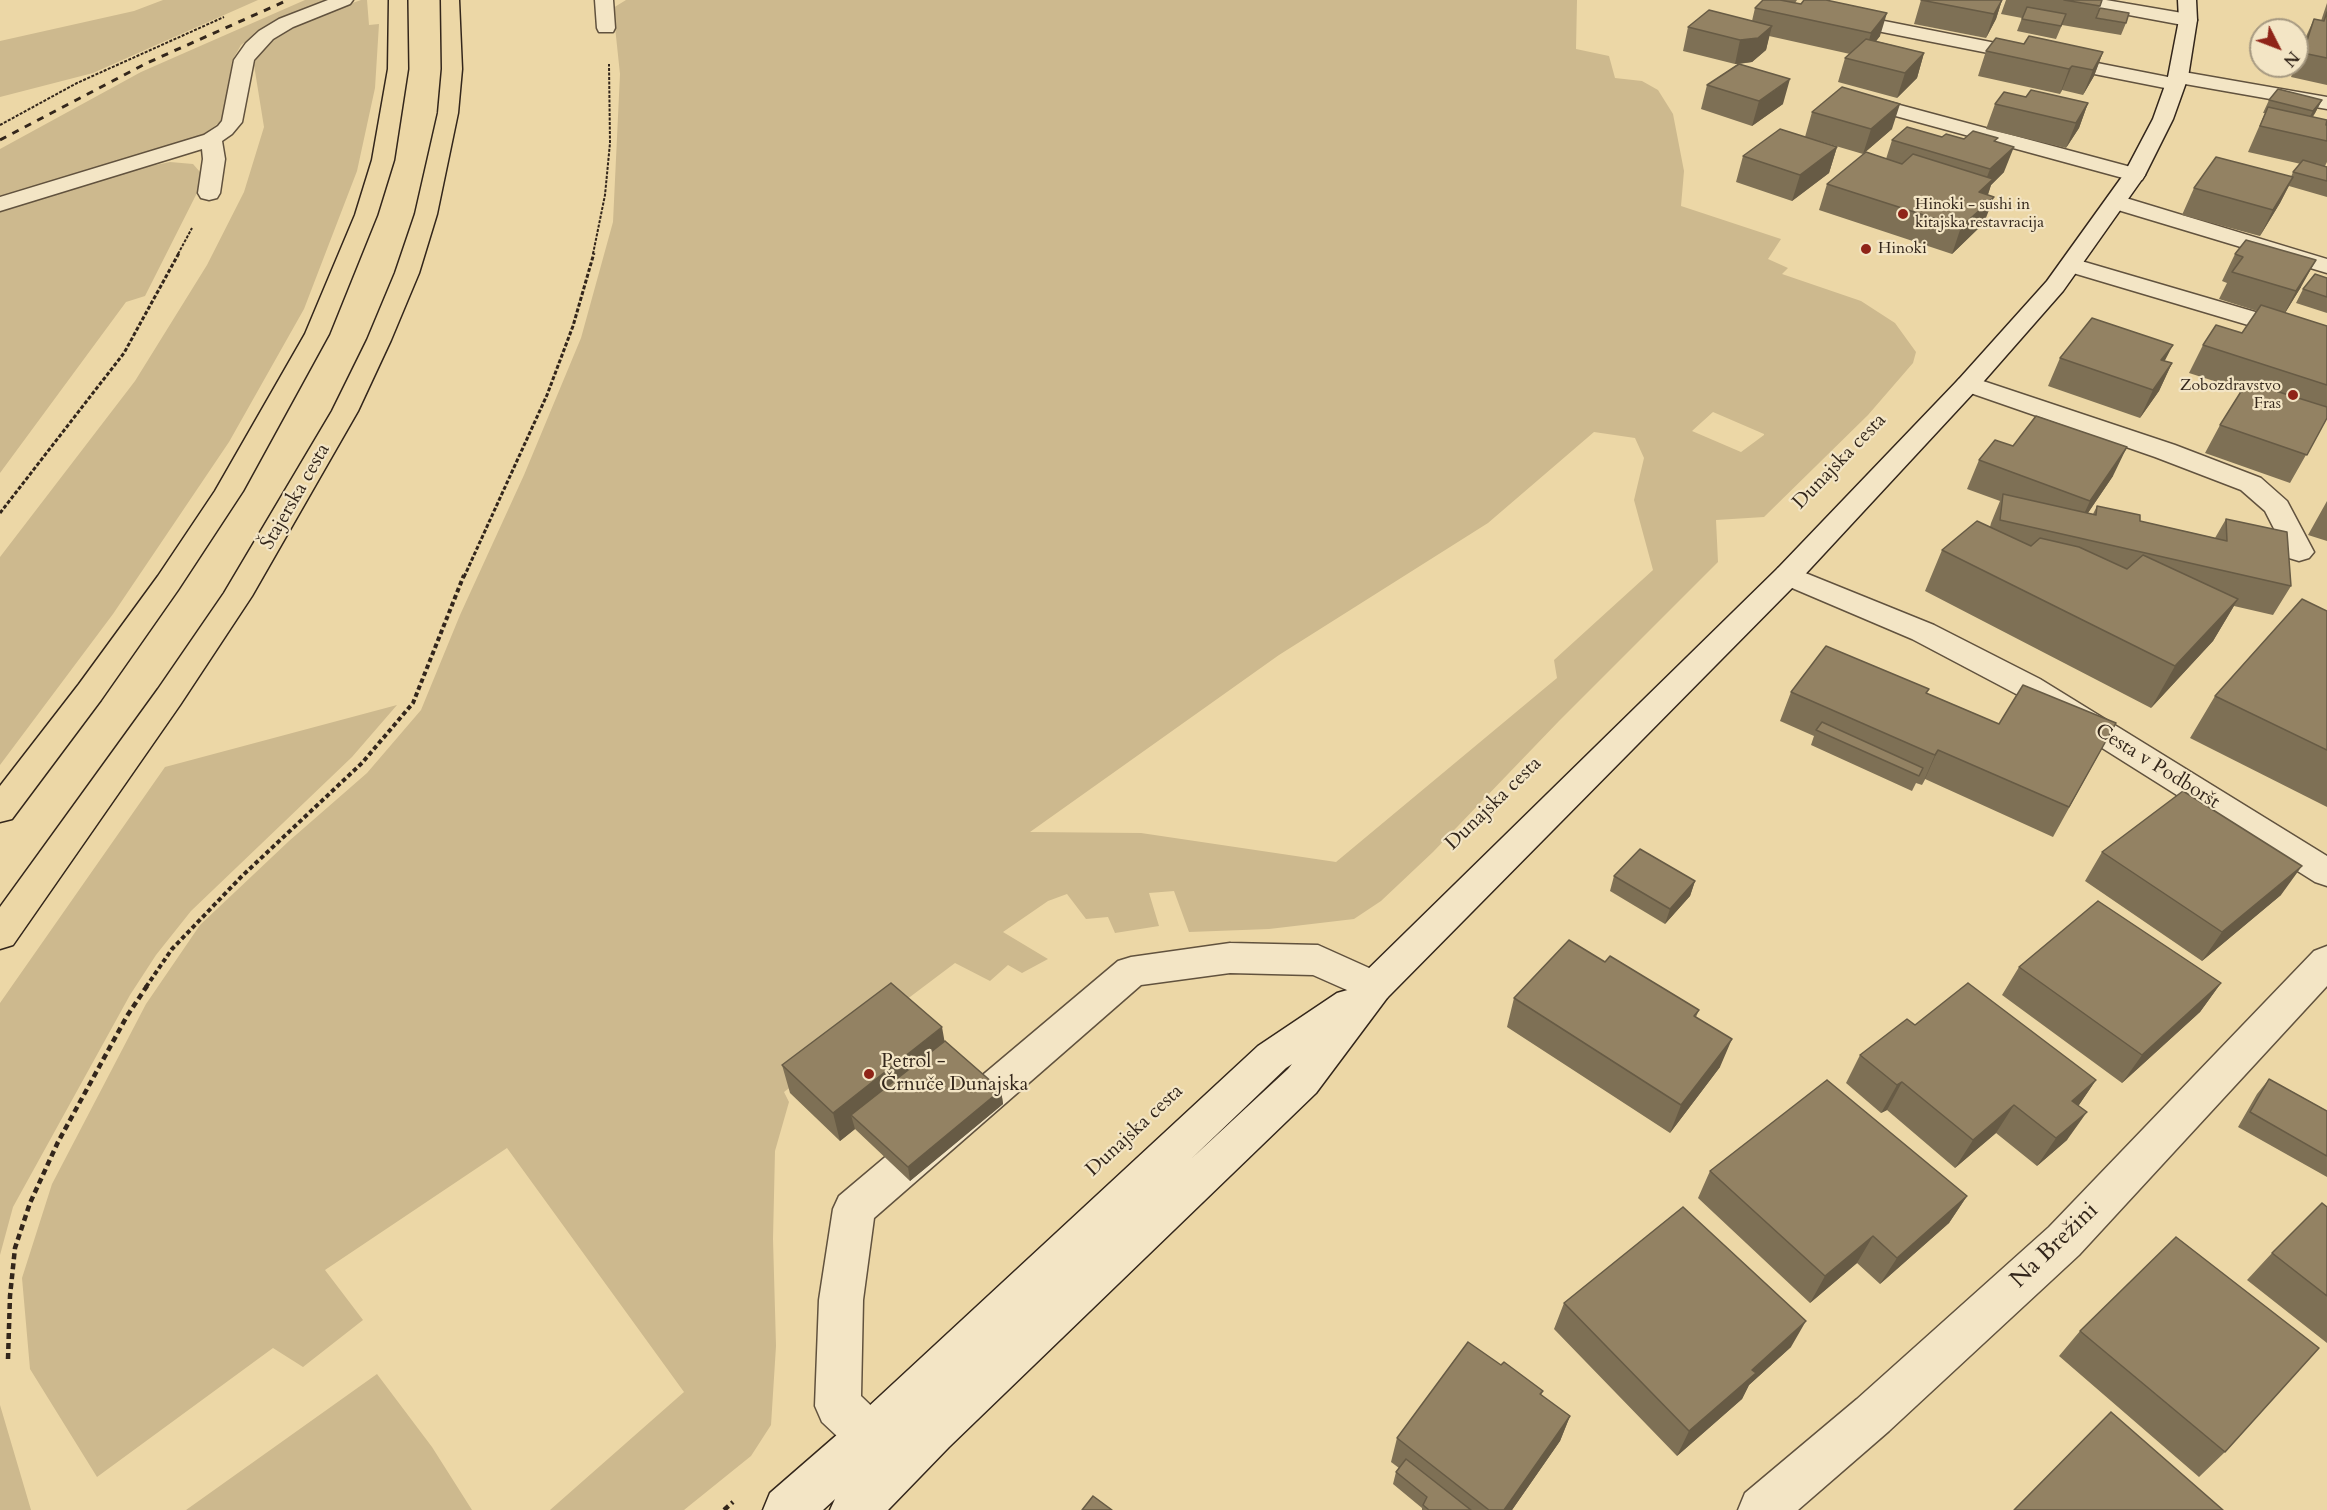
<!DOCTYPE html>
<meta charset="utf-8">
<style>
body{margin:0}
#map{position:relative;width:2327px;height:1510px;overflow:hidden;background:#ecd7a6;font-family:Cardo,serif}
canvas{display:block}
.north{position:absolute;left:2249px;top:18px;width:60px;height:60px;box-sizing:border-box;background:#f3e5c5;border:2px solid #a69981;border-radius:50%;rotate:132deg;font-size:16px;font-weight:700;line-height:24px;text-align:center;color:#33261b}
.north::after{content:'';display:block;margin:auto;width:21px;height:27px;background:#8f2418;clip-path:polygon(50% 0,100% 100%,50% 72%,0 100%)}
</style>
<div id="map">
<canvas width="2327" height="1510"></canvas>
<div class="north">N</div>
</div>
<script>
const g = document.querySelector('canvas').getContext('2d');
g.lineJoin = 'round';
function fillPath(path, color) { g.fillStyle = color; g.fill(path, 'evenodd'); }
const shape = rows => new Path2D(rows.map(r => 'M' + r).join(''));
function stroke(path, color, width, dash) { g.strokeStyle = color; g.lineWidth = width; g.lineCap = dash ? 'butt' : 'round'; g.setLineDash(dash || []); g.stroke(path); }
function write(font, color, halo, rows, align = 'center') {
  g.font = font + ' Cardo,serif'; g.lineWidth = 4.5; g.setLineDash([]); g.textBaseline = 'middle'; g.strokeStyle = halo; g.fillStyle = color; for (const [text, x, y, turn = 0] of rows) {
    g.save(); g.translate(x, y); g.rotate((+turn || 0) * Math.PI / 180); g.textAlign = isNaN(turn) ? turn : align; if (halo) g.strokeText(text, 0, 0); g.fillText(text, 0, 0); g.restore();
  }
}
fillPath(shape([
 [163,0,258,0,93,73,0,97,0,41,134,11],
 [305,0,332,0,263,29,241,45,232,61,224,116,219,123,205,133,195,138,0,197,0,149,141,72],
 [361,0,367,0,369,25,379,24,375,88,357,171,304,309,229,442,113,614,0,765,0,557,135,381,207,265,244,192,264,127,254,65,258,54,274,37,307,19],
 [626,0,1577,0,1576,49,1609,56,1615,78,1642,81,1658,90,1673,114,1684,171,1681,206,1781,239,1768,259,1788,268,1782,274,1861,301,1895,323,1916,352,1913,363,1868,415,1764,517,1716,520,1718,562,1559,721,1433,852,1381,901,1354,919,1269,929,1189,932,1174,891,1149,893,1159,926,1115,933,1108,917,1086,919,1067,894,1048,901,1003,932,1048,959,1022,973,1008,965,990,981,955,963,784,1092,789,1102,775,1151,773,1239,776,1346,771,1425,751,1456,684,1510,550,1510,684,1392,507,1148,325,1270,363,1320,303,1367,273,1348,97,1477,30,1369,22,1278,52,1184,146,1004,200,925,289,841,367,773,421,710,460,615,524,475,581,338,613,222,620,74,613,8],
 [1713,412,1764,434,1764,435,1741,452,1692,431],
 [1594,432,1635,438,1644,458,1634,500,1653,570,1554,660,1557,678,1336,862,1141,833,1030,832,1279,655,1488,523],
 [170,162,193,164,200,172,200,187,145,296,126,302,0,473,0,210,136,169],
 [397,705,352,757,191,911,156,955,130,995,13,1207,0,1255,0,1003,165,767],
 [377,1374,432,1447,472,1510,186,1510],
 [0,1405,31,1510,0,1510]
]), '#cdb98e');
const service = shape([
 [1874,19,2168,77,2171,73,2178,71,2327,97,2327,109,2185,84,2182,88,2175,90,1867,29,1865,25,1867,21,1874,19],
 [1855,93,2142,170,2145,175,2142,180,2134,181,1848,103,1845,99,1848,95,1855,93],
 [2116,195,2327,259,2327,273,2108,207,2105,202,2108,197,2116,195],
 [2071,258,2303,326,2306,331,2303,336,2294,338,2285,336,2063,270,2059,265,2063,260,2071,258],
 [1968,376,2175,445,2261,478,2287,501,2314,552,2309,558,2299,561,2289,558,2265,511,2241,490,2155,457,1959,389,1955,384,1959,379,1968,376],
 [1230,943,1318,945,1387,976,1393,987,1387,998,1374,1002,1313,975,1230,973,1141,985,874,1218,863,1300,861,1396,886,1420,893,1436,886,1452,870,1459,854,1452,822,1422,815,1406,819,1300,833,1209,839,1196,1118,961,1131,957,1230,943]
]);
const minor = shape([
 [328,0,353,0,350,4,293,27,273,39,254,60,242,122,232,134,222,141,225,159,220,193,217,198,209,200,201,198,198,193,203,159,202,149,0,211,0,197,204,135,218,126,222,121,234,60,246,43,259,31,279,19,328,0],
 [595,0,613,0,615,28,613,32,599,32,597,28,595,0],
 [2066,0,2106,0,2188,14,2195,16,2197,20,2195,24,2188,26,2075,5,2069,4,2066,0],
 [1788,566,1934,625,2040,679,2327,856,2327,886,2315,882,2018,695,1912,639,1778,582,1773,575,1778,568,1788,566],
 [2327,946,2327,986,2079,1255,1889,1431,1798,1510,1738,1510,1745,1493,1857,1399,2049,1227,2314,951,2327,946]
]);
const secondary = shape([
 [2178,0,2196,0,2197,20,2188,77,2173,119,2145,175,2063,291,1977,389,1798,582,1387,998,1316,1093,949,1447,888,1510,830,1510,835,1499,823,1510,763,1510,770,1493,854,1420,1258,1046,1337,993,1351,989,1361,976,1778,568,1959,379,2047,281,2124,174,2153,119,2168,77,2179,20,2178,0],
 [1292,1064,1288,1069,1191,1159,1286,1068,1292,1064]
]);
const primary = shape([
 [389,0,407,0,408,69,394,160,377,215,329,334,243,491,178,590,101,700,12,819,0,822,0,786,79,684,158,576,215,491,305,334,355,215,372,160,388,69,389,0],
 [441,0,459,0,462,69,458,113,437,214,419,273,391,340,358,411,252,596,180,705,13,945,0,949,0,907,158,689,224,593,332,411,367,340,395,273,415,214,438,113,442,69,441,0]
]);
stroke(service, '#61523e', 3);
stroke(minor, '#61523e', 3);
stroke(secondary, '#33261b', 3);
stroke(primary, '#33261b', 3);
stroke(shape([
 [0,125,77,83,224,17],
 [178,254,192,228],
 [593,254,605,195,610,143,609,64]
]), '#33261b', 2, [3, 1.5]);
stroke(shape([
 [0,513,124,353,179,253],
 [464,577,547,395,573,326,594,253]
]), '#33261b', 3, [4, 2]);
stroke(shape([
 [146,987,172,949,241,877,362,763,413,703,464,575]
]), '#33261b', 4, [4.5, 3]);
stroke(shape([
 [8,1359,10,1296,15,1248,30,1203,58,1142,127,1016,147,986],
 [724,1510,733,1502]
]), '#33261b', 4.5, [6, 4]);
fillPath(service, '#f3e5c5');
fillPath(minor, '#f3e5c5');
fillPath(secondary, '#f3e5c5');
fillPath(primary, '#ecd7a6');
stroke(shape([
 [0,140,147,63,288,0]
]), '#33261b', 3, [7, 7]);
fillPath(shape([
 [1763,0,1797,0,1795,3,1880,36,1876,41,1924,53,1917,78,1897,98,1838,82,1845,58,1850,54,1769,36,1766,50,1752,62,1739,64,1783,104,1752,126,1701,109,1707,85,1738,64,1735,64,1683,51,1688,27,1752,21,1755,8],
 [1921,0,2002,0,1996,19,1986,38,1914,24],
 [2006,0,2102,0,2096,18,2126,23,2121,35,2062,25,2056,39,2017,31,2022,18,2001,14],
 [2327,3,2327,85,2291,77,2295,66,2297,66,2297,60,2303,43,2314,19,2321,21],
 [2024,44,2103,52,2094,76,2083,95,2062,90,2060,94,1978,76,1986,51],
 [2026,97,2088,103,2079,128,2066,148,1986,129,1995,104],
 [2269,100,2322,100,2313,117,2327,125,2327,162,2325,166,2327,167,2327,197,2289,186,2280,203,2260,236,2182,215,2194,188,2291,177,2293,172,2301,164,2248,152,2265,113,2263,113],
 [1812,112,1892,129,1863,154,1812,139,1837,147,1829,173,1792,201,1736,182,1743,156,1805,137],
 [1942,137,1996,142,2004,172,1991,185,1988,195,1984,223,1952,254,1819,210,1827,184,1886,159,1892,140],
 [2246,240,2301,287,2285,313,2327,326,2327,418,2290,483,2205,453,2220,425,2242,390,2189,373,2203,345,2242,333,2257,311,2219,299,2227,283,2222,281,2235,254],
 [2327,278,2327,313,2296,303,2303,289],
 [2060,358,2165,361,2172,363,2159,391,2140,418,2048,386],
 [2013,446,2113,476,2088,513,2093,514,2097,506,2140,521,2215,538,2226,519,2291,586,2273,615,2234,606,2213,641,2151,708,1925,591,1942,550,1990,527,1991,523,2000,501,1967,489,1979,460],
 [2327,501,2327,541,2308,535],
 [2327,611,2327,807,2190,738,2215,696],
 [1791,692,1927,694,1999,724,2116,723,2053,837,1925,779,1922,785,1916,783,1912,791,1811,745,1814,736,1780,721],
 [2102,852,2281,895,2202,961,2085,881],
 [1614,876,1695,881,1690,896,1665,924,1610,891],
 [1605,962,1699,1010,1696,1017,1720,1067,1670,1133,1507,1027,1514,998],
 [2019,967,2221,983,2200,1012,2122,1083,2002,995],
 [1915,1025,2096,1080,2078,1106,2067,1140,2037,1166,1996,1133,1955,1168,1887,1110,1881,1113,1846,1083,1860,1055],
 [945,1041,1001,1090,1003,1104,910,1181,855,1129,840,1141,790,1093,782,1065],
 [2269,1079,2327,1111,2327,1177,2238,1127,2257,1094],
 [1710,1171,1967,1196,1949,1223,1880,1284,1857,1263,1810,1303,1698,1198],
 [2327,1207,2327,1343,2247,1280,2272,1253],
 [1564,1303,1791,1347,1749,1385,1742,1399,1677,1456,1554,1329],
 [2080,1331,2225,1452,2199,1477,2059,1356],
 [1501,1365,1543,1391,1541,1395,1570,1416,1560,1441,1512,1510,1422,1510,1422,1508,1393,1484,1396,1472,1399,1468,1391,1462,1397,1438]
]), '#7e7055');
fillPath(shape([
 [2002,0,1996,19,1986,38,1994,14],
 [1887,13,1880,36,1864,57,1871,33],
 [1772,26,1766,50,1752,62,1735,64,1740,40],
 [2103,52,2094,76,2083,95,2093,70],
 [1924,53,1917,78,1897,98,1905,73],
 [2072,66,2062,90,2060,94,2069,69],
 [1790,79,1783,104,1752,126,1759,101],
 [2322,100,2315,113,2306,124,2313,111],
 [2088,103,2079,128,2066,148,2076,123],
 [1900,104,1892,129,1863,154,1871,129],
 [1837,147,1829,173,1792,201,1800,175],
 [2014,147,2004,172,1991,185,1984,205,1979,192,1982,190,1990,169],
 [2293,177,2280,203,2260,236,2273,210],
 [1994,197,1984,223,1952,254,1961,227],
 [2316,260,2301,287,2282,318,2296,291],
 [2173,345,2159,372,2161,360],
 [2172,363,2159,391,2140,418,2153,390],
 [2127,447,2113,476,2077,529,2090,501],
 [2238,599,2213,641,2151,708,2175,666],
 [1938,750,1925,779,1922,785,1935,755],
 [2302,866,2281,895,2202,961,2222,932],
 [1695,881,1690,896,1665,924,1670,909],
 [2221,983,2200,1012,2122,1083,2142,1055],
 [942,1027,947,1055,851,1115,855,1129,840,1141,833,1113],
 [1732,1039,1720,1067,1670,1133,1681,1105],
 [2096,1080,2077,1108,2072,1101],
 [1902,1082,1887,1110,1881,1113,1897,1085],
 [1001,1090,1003,1104,910,1181,908,1167],
 [2014,1105,1996,1133,1955,1168,1973,1140],
 [2087,1112,2067,1140,2037,1166,2056,1138],
 [1967,1196,1949,1223,1880,1284,1897,1258],
 [1873,1236,1857,1263,1810,1303,1825,1276],
 [1806,1321,1791,1347,1749,1385,1742,1399,1677,1456,1689,1431,1752,1370],
 [1570,1416,1560,1441,1512,1510,1504,1510]
]), '#675b45');
const building = shape([
 [1763,0,1780,0,1801,4,1804,0,1826,0,1887,13,1871,33,1755,8,1763,0],
 [1921,0,2002,0,1994,14,1921,0],
 [2064,0,2102,0,2100,6,2064,0],
 [2027,7,2066,14,2061,26,2022,19,2027,7],
 [2100,8,2129,13,2126,23,2096,18,2100,8],
 [1709,10,1772,26,1758,38,1740,40,1688,27,1709,10],
 [2327,12,2327,58,2303,53,2314,19,2324,21,2327,12],
 [2029,36,2103,52,2093,70,2072,66,2069,69,1986,51,1996,38,2024,44,2029,36],
 [1866,39,1924,53,1905,73,1845,58,1866,39],
 [1739,64,1790,79,1759,101,1707,85,1739,64],
 [1842,87,1900,104,1871,129,1812,112,1842,87],
 [2278,89,2322,100,2313,111,2269,100,2278,89],
 [2031,90,2088,103,2076,123,1995,104,2004,92,2026,97,2031,90],
 [2268,107,2327,120,2326,125,2327,125,2327,141,2260,126,2268,107],
 [1907,127,1942,137,1946,134,1964,139,1973,131,1998,138,1994,141,2014,147,1990,169,1892,140,1907,127],
 [1780,129,1837,147,1800,175,1743,156,1780,129],
 [1866,152,1902,164,1913,154,1993,179,1979,192,1994,197,1961,227,1827,184,1866,152],
 [2216,157,2293,177,2273,210,2194,188,2216,157],
 [2303,160,2327,167,2327,181,2293,172,2303,160],
 [2246,240,2316,260,2296,291,2232,272,2243,257,2235,254,2246,240],
 [2315,274,2327,278,2327,297,2303,289,2315,274],
 [2261,305,2327,326,2327,385,2203,345,2216,325,2242,333,2261,305],
 [2092,318,2173,345,2161,360,2172,363,2153,390,2060,358,2092,318],
 [2247,382,2327,407,2327,418,2307,455,2220,425,2247,382],
 [2036,416,2127,447,2090,501,1979,460,1995,440,2013,446,2036,416],
 [2003,494,2096,515,2097,506,2140,515,2140,521,2227,541,2226,519,2287,532,2291,586,2000,520,2003,494],
 [1977,521,2031,546,2040,538,2079,547,2127,569,2143,555,2238,599,2175,666,1942,550,1977,521],
 [2302,599,2327,611,2327,750,2215,696,2302,599],
 [1826,646,1929,689,1926,693,1999,724,2023,685,2116,723,2069,807,1938,750,1935,755,1930,753,1791,692,1826,646],
 [1822,722,1923,768,1919,776,1816,730,1822,722],
 [2183,791,2302,866,2222,932,2102,852,2183,791],
 [1640,849,1695,881,1670,909,1614,876,1640,849],
 [2098,901,2221,983,2142,1055,2019,967,2098,901],
 [1569,940,1605,962,1610,956,1699,1010,1694,1016,1732,1039,1681,1105,1514,998,1569,940],
 [891,983,942,1027,833,1113,782,1065,891,983],
 [1968,983,2096,1080,2072,1101,2087,1112,2056,1138,2014,1105,1973,1140,1902,1082,1897,1085,1860,1055,1907,1019,1915,1025,1968,983],
 [945,1041,1001,1090,908,1167,851,1115,945,1041],
 [2269,1079,2327,1111,2327,1156,2250,1112,2269,1079],
 [1827,1080,1967,1196,1897,1258,1873,1236,1825,1276,1710,1171,1827,1080],
 [2322,1203,2327,1207,2327,1296,2272,1253,2322,1203],
 [1683,1207,1806,1321,1752,1370,1756,1373,1689,1431,1564,1303,1683,1207],
 [2176,1237,2319,1348,2225,1452,2080,1331,2176,1237],
 [1468,1342,1501,1365,1504,1362,1543,1391,1540,1394,1570,1416,1504,1510,1489,1510,1397,1438,1468,1342],
 [2111,1412,2223,1510,2014,1510,2111,1412],
 [1406,1459,1471,1510,1429,1510,1423,1505,1427,1497,1396,1472,1406,1459],
 [1093,1496,1112,1510,1082,1510,1093,1496]
]);
fillPath(building, '#938263');
stroke(building, '#675b45', 1.5);
for (const [x, y, r, color] of [
 [1903,214,6,"#8f2418"],
 [1866,249,6,"#8f2418"],
 [2293,395,6,"#8f2418"],
 [869,1074,6,"#8f2418"]
]) { const dot = new Path2D(); dot.arc(x, y, r, 0, 2 * Math.PI); g.fillStyle = color; g.fill(dot); stroke(dot, '#f3e5c5', 2); }
write('16px', '#33261b', '#f3e5c5', [
 ["Hinoki - sushi in",1915,205],
 ["kitajska restavracija",1915,223],
 ["Hinoki",1878,249],
 ["Zobozdravstvo",2281,386,"right"],
 ["Fras",2281,404,"right"]
], 'left');
write('20px', '#33261b', '#f3e5c5', [
 ["Dunajska cesta",1840,462,-46],
 ["Štajerska cesta",296,497,-60],
 ["Cesta v Podboršt",2157,767,32],
 ["Dunajska cesta",1494,804,-44],
 ["Dunajska cesta",1135,1131,-43]
]);
write('20px', '#33261b', '#f3e5c5', [
 ["Petrol -",881,1062],
 ["Črnuče Dunajska",881,1085]
], 'left');
write('24px', '#33261b', '#f3e5c5', [
 ["Na Brežini",2055,1246,-44]
]);
</script>
